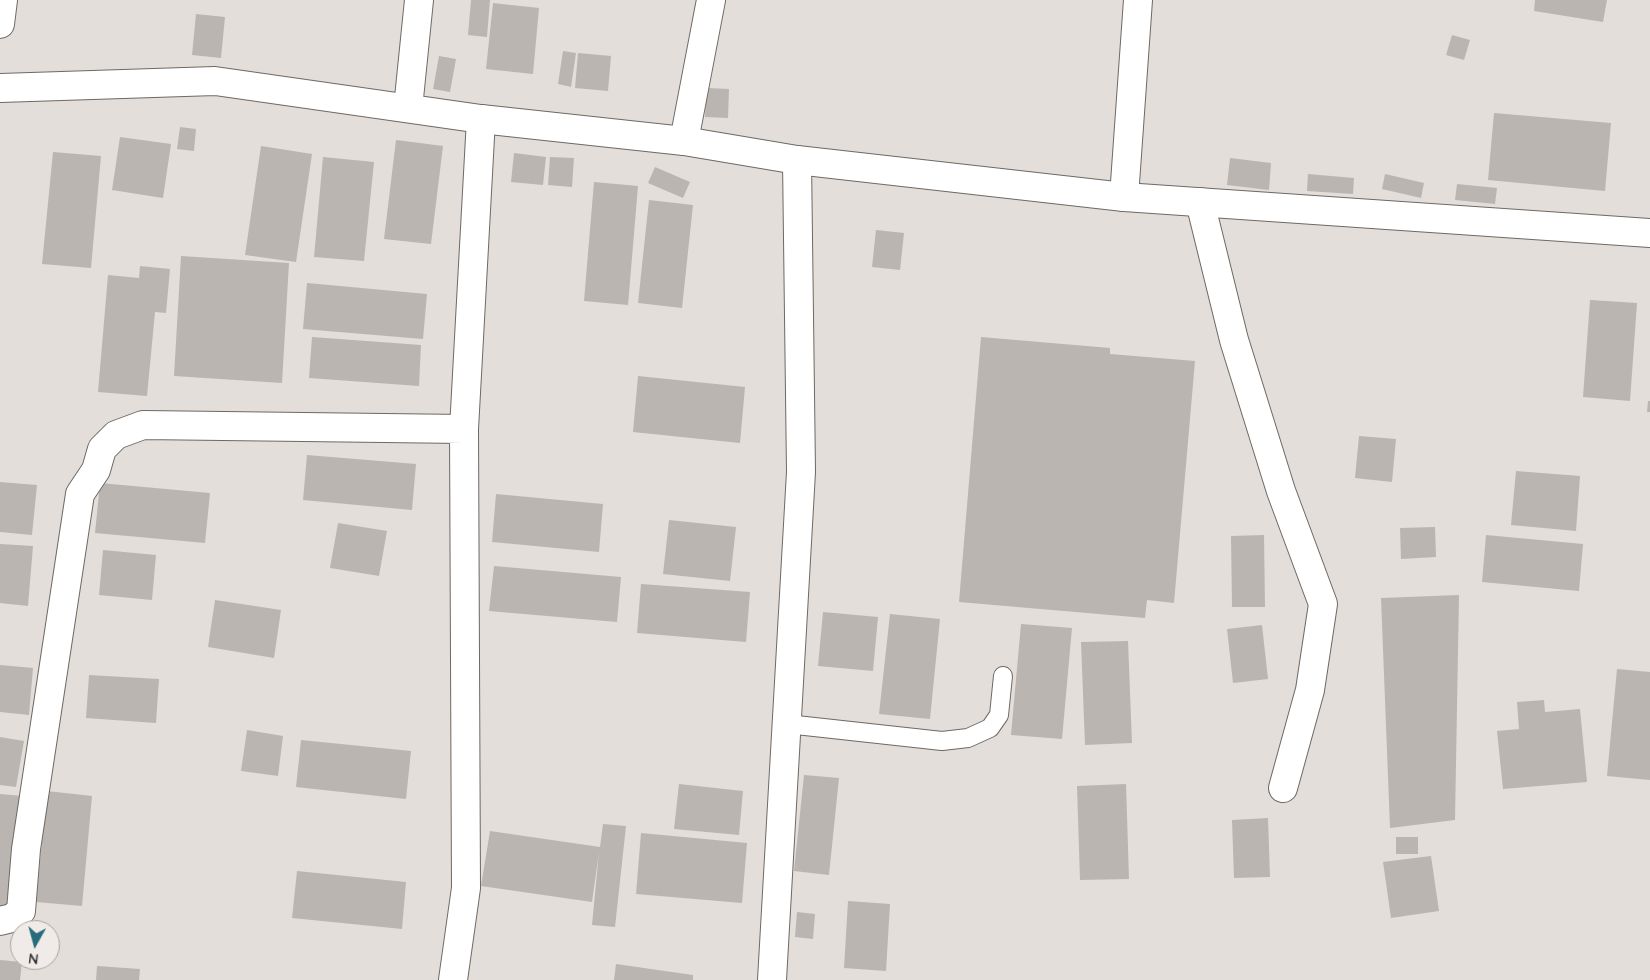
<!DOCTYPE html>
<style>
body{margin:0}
#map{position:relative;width:1650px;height:980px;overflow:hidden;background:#e3deda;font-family:Quicksand,sans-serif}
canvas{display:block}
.north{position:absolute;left:10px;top:920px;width:50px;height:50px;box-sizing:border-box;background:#f0ebe8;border:1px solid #a7a3a1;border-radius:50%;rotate:187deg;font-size:14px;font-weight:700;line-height:20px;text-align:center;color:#3a3837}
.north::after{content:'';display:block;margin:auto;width:18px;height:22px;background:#266c7a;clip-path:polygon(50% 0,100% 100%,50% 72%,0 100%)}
</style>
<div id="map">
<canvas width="1650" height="980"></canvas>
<div class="north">N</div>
</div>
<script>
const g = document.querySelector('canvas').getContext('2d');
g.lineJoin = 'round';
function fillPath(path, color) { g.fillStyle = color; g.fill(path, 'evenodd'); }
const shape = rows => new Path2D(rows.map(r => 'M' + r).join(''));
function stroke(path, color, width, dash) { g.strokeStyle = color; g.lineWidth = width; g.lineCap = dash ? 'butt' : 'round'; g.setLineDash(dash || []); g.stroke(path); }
fillPath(shape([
 [471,0,490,0,487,37,468,35],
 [1535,0,1607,0,1603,22,1534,11],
 [493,3,539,8,533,74,486,69],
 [196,14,225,17,221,58,192,55],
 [1452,35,1470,40,1464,60,1446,55],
 [563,51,576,53,571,87,558,84],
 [578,53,611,56,608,91,575,88],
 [439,56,456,59,450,92,433,89],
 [707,88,729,89,728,118,705,117],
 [1494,113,1611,123,1605,191,1488,180],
 [180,127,196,129,194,151,177,149],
 [120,137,171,144,163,198,112,190],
 [396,140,443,146,431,244,384,239],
 [261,146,312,154,296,262,245,255],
 [53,152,101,156,91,268,42,264],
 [514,153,546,157,543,185,511,182],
 [323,157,374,162,364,261,314,257],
 [550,157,574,158,572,187,548,185],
 [1230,158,1271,163,1269,190,1227,185],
 [655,167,690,182,683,198,648,183],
 [1308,174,1354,178,1353,194,1307,191],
 [1385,174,1424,183,1421,198,1382,189],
 [594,182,638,186,628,305,584,301],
 [1457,184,1497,188,1495,204,1455,200],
 [649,200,693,205,682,308,638,303],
 [876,230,904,233,900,270,872,267],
 [181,256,289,263,282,383,174,376],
 [140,266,170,269,166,313,155,312,147,396,98,392,108,275,139,278],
 [307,283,427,294,423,339,303,329],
 [1590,300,1637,303,1630,401,1583,397],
 [312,337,421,345,419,386,309,378],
 [981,337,1110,348,1110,354,1195,361,1174,603,1147,600,1145,618,959,602],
 [638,376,745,387,740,443,633,432],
 [1648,401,1650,401,1650,412,1647,412],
 [1359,436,1396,439,1392,482,1355,478],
 [307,455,416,464,412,510,303,500],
 [1516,471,1580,476,1576,531,1511,525],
 [0,482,37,485,32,535,0,532],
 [100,483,210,493,205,543,95,533],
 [496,494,603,504,599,552,492,542],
 [669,520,736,527,730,581,663,574],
 [338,523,387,531,379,576,330,568],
 [1435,527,1436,557,1401,559,1400,528],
 [1264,535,1265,607,1232,607,1231,536],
 [1486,535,1583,544,1579,591,1482,582],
 [0,544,33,546,28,606,0,603],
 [103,550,156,555,152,600,99,595],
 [494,566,621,577,617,622,489,611],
 [641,584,750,592,746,642,637,633],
 [1459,595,1455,820,1390,828,1381,598],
 [215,600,281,610,274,658,208,647],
 [823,612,878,617,873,671,818,666],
 [890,614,940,619,930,719,879,714],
 [1021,624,1072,628,1062,739,1011,735],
 [1262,625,1268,679,1233,683,1227,629],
 [1128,641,1132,743,1085,745,1081,642],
 [0,665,33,668,29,715,0,712],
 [1617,669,1650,672,1650,780,1607,776],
 [89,675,159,679,156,723,86,718],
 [1544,700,1545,712,1580,709,1587,782,1503,789,1497,731,1519,729,1517,702],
 [247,730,283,736,278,776,241,771],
 [0,737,24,741,16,787,0,785],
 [301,740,411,751,406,799,296,787],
 [804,775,839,778,829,875,794,871],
 [679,784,743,791,739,835,674,829],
 [1126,784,1129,879,1080,880,1077,786],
 [47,791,92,796,82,906,36,902],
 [0,794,23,796,14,909,0,908],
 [1268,818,1270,877,1234,878,1232,820],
 [603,824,626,826,615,927,592,925,599,852,592,902,481,886,490,831,600,847],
 [641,833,747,843,742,903,636,894],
 [1396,837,1418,837,1418,854,1396,854],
 [1431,856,1439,911,1391,918,1383,862],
 [297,871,406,882,402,929,292,918],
 [848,901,890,904,886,971,844,968],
 [797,912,815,914,813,939,795,937],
 [0,960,22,962,20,980,0,980],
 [616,964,693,975,693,980,614,980],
 [97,966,140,969,139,980,96,980]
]), '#bab5b1');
const lane = shape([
 [787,724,942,741,968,738,990,728,999,715,1003,676]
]);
const street = shape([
 [0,24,3,0],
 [408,108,419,0],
 [684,141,711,0],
 [1124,197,1138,0],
 [1200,202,1234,340,1281,491,1323,604,1310,690,1283,788],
 [0,921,12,918,21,911,26,849,80,494,96,470,102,449,116,435,143,425,464,429],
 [453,980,466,888,464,429,481,119],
 [772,980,801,472,797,160]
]);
const secondary = shape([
 [0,88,215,81,481,119,684,141,797,160,1124,197,1650,233]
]);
stroke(lane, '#6d6965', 20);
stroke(street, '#6d6965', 30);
stroke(secondary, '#6d6965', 30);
stroke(lane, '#fff', 18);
stroke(street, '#fff', 28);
stroke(secondary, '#fff', 28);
</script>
